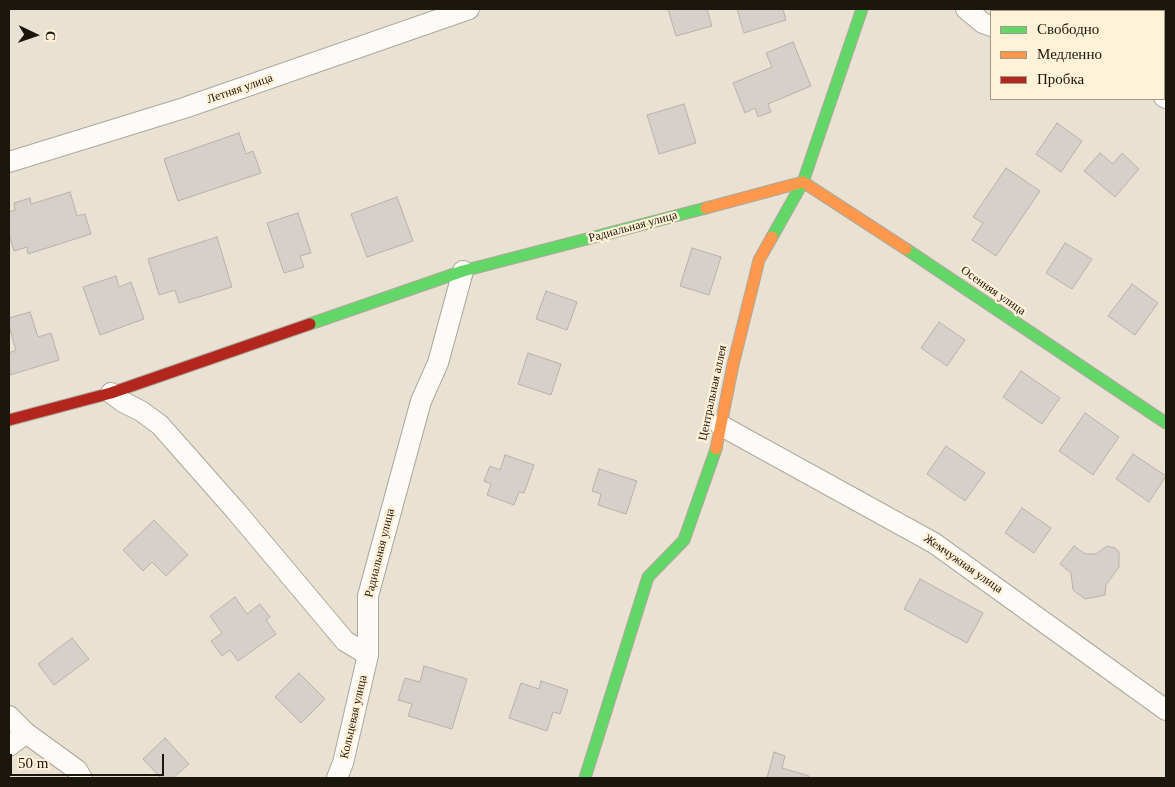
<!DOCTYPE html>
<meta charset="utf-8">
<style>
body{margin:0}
#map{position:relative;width:1175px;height:787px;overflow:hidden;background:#e9e2d3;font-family:"Times New Roman",serif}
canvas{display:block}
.frame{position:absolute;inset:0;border:10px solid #1b170d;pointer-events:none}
.legend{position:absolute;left:990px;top:10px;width:175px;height:90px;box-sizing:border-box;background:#fff2d8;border:1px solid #a49a87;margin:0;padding:6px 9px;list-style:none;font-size:15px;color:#1b170d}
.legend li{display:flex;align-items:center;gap:10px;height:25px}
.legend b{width:25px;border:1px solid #a49a87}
.north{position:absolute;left:10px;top:10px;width:50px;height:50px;-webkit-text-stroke:4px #fff2d8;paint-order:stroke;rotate:93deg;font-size:14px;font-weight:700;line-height:20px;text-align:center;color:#1b170d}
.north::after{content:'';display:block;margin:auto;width:18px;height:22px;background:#1b170d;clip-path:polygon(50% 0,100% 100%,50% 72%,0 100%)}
.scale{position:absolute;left:10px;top:754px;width:154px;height:22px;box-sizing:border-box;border:2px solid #1b170d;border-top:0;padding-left:6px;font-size:15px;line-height:18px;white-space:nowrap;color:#1b170d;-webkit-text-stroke:4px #fff2d8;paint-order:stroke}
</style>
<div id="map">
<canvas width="1175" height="787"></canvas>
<div class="frame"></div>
<ul class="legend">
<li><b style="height:6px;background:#63d668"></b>Свободно</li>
<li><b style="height:6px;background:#ff974d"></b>Медленно</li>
<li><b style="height:6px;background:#b3261e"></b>Пробка</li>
</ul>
<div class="north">С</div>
<div class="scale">50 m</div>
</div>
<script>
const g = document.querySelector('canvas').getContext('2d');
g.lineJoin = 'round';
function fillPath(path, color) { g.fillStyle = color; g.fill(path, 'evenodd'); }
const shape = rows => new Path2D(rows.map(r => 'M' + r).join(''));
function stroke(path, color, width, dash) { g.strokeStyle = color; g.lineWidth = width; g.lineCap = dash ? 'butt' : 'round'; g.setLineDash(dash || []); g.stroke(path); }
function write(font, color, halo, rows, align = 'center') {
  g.font = font + ' "Times New Roman",serif'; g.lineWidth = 4.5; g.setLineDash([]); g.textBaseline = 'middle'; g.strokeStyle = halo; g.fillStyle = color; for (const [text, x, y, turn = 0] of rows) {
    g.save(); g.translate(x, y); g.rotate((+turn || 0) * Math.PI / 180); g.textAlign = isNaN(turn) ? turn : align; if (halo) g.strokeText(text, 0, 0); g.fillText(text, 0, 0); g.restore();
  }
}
const building = shape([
 [668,9,707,9,712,26,676,36,668,9],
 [737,9,783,9,786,20,744,33,737,9],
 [793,42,811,86,768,104,771,112,758,117,755,108,745,113,733,83,772,67,766,53,793,42],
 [684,104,696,143,659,154,647,115,684,104],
 [1057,123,1082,141,1061,172,1036,154,1057,123],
 [239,133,246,154,253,151,261,173,178,201,164,159,239,133],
 [1100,153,1113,164,1122,153,1139,169,1115,197,1084,171,1100,153],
 [1006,168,1040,191,996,256,972,240,983,223,973,217,1006,168],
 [70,192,77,216,85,214,91,234,28,254,27,247,14,251,9,235,9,212,15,210,14,203,30,198,31,204,70,192],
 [397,197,413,241,367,257,351,214,397,197],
 [298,213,311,253,300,256,304,267,284,273,267,223,298,213],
 [217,237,232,287,179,303,175,290,159,295,148,259,217,237],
 [1065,243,1092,259,1072,289,1046,273,1065,243],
 [692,248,721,257,709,295,680,286,692,248],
 [116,276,119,287,131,282,144,319,100,335,83,287,116,276],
 [1132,284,1158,303,1135,335,1108,316,1132,284],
 [546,291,577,302,567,330,536,319,546,291],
 [30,312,38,337,51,333,59,360,10,375,9,353,16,350,9,326,9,318,30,312],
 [939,322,965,340,947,366,921,348,939,322],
 [528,353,561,364,551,395,518,384,528,353],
 [1021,371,1060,398,1042,424,1003,397,1021,371],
 [1085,413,1119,437,1093,475,1059,451,1085,413],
 [946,446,985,473,965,501,927,474,946,446],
 [1133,454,1166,476,1149,502,1116,479,1133,454],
 [505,455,534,465,524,493,519,492,514,505,487,495,491,484,484,481,490,466,500,470,505,455],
 [599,469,637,481,626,514,598,505,601,494,592,491,599,469],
 [1022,508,1051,528,1034,553,1005,533,1022,508],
 [154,520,188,555,166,576,152,562,143,571,123,550,154,520],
 [1074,546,1085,554,1096,554,1107,546,1115,548,1119,552,1119,567,1106,585,1105,595,1085,599,1073,590,1071,573,1060,564,1074,546],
 [920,579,983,613,967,643,904,609,920,579],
 [235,597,247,614,260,604,270,617,266,620,276,634,238,661,230,650,222,656,211,641,222,633,210,616,235,597],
 [72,638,89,659,54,685,38,664,72,638],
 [424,666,467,679,452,729,408,716,412,704,398,700,405,678,420,682,424,666],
 [299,673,325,699,301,723,275,697,299,673],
 [541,681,568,690,560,714,553,712,547,731,509,718,521,683,539,689,541,681],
 [165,738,189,764,173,778,161,778,143,759,165,738],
 [774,752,785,756,782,768,809,776,808,778,767,778,774,752]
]);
fillPath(building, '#d7cfca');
stroke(building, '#b9b0ab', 1);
const street = shape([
 [966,9,983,23,991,26],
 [1164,97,1166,98],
 [9,162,184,108,469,9],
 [111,393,123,402,141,411,160,425,235,510,345,641,368,655],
 [720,425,934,543,1166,710],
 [9,716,26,733,77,770,82,778],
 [9,746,26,733],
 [337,778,343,763,368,655,368,596,421,401,438,363,463,271]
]);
const fast = shape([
 [772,237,803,182,862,9],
 [906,249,1166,423],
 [310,324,463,271,706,208],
 [585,778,648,577,684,540,716,449]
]);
const slow = shape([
 [706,208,803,182,906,249],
 [716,449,733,365,759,260,772,237]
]);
const jam = shape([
 [9,420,111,393,310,324]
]);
stroke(street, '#ada89c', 22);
stroke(fast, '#ada89c', 13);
stroke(slow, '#ada89c', 13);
stroke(jam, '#ada89c', 13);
stroke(street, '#fcfbf8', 20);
stroke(fast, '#63d668', 11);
stroke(slow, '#ff974d', 11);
stroke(jam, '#b3261e', 11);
write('12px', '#1b170d', '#fff2d8', [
 ["Летняя улица",240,89,-19],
 ["Радиальная улица",633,227,-15],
 ["Осенняя улица",993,291,35],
 ["Центральная аллея",713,393,-78],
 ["Радиальная улица",380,553,-76],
 ["Жемчужная улица",963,564,35],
 ["Кольцевая улица",354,717,-77]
]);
</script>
